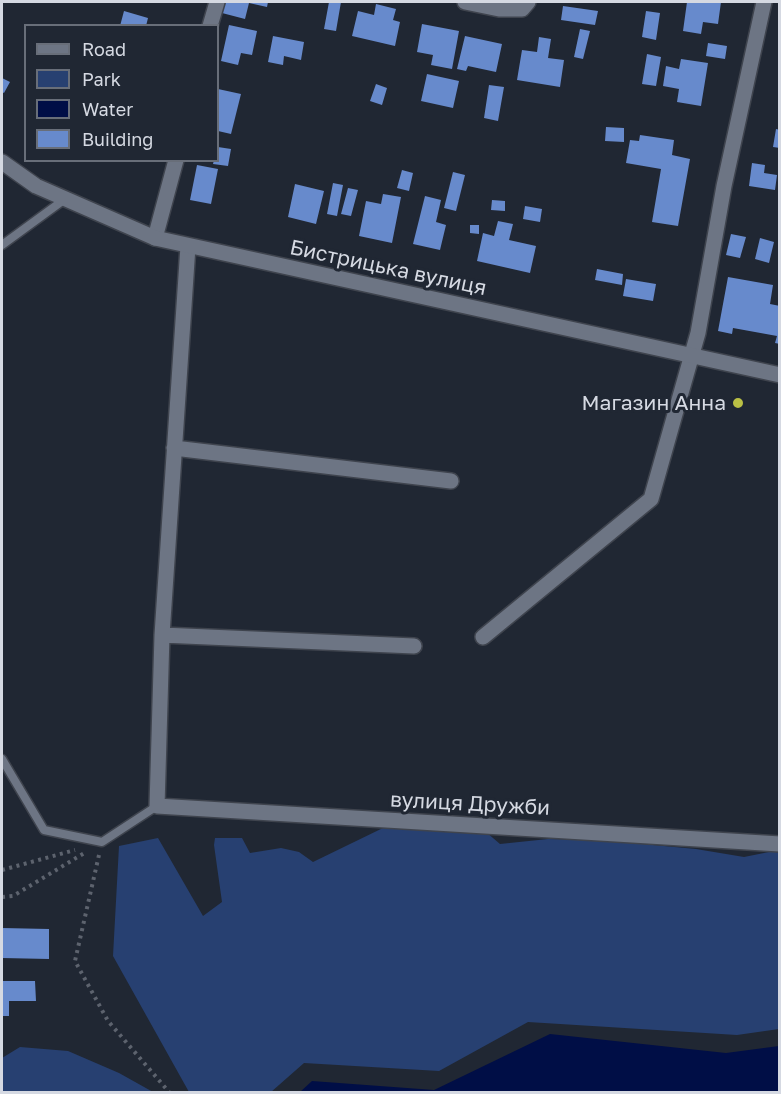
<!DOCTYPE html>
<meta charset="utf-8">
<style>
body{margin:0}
#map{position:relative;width:781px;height:1094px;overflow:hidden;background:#202733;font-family:"Golos Text",sans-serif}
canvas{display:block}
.frame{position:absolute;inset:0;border:3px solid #d5d9e2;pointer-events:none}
.legend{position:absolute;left:24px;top:24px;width:195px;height:138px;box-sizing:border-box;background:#202733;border:2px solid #686e79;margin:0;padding:8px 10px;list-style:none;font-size:18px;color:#d5d9e2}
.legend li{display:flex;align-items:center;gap:12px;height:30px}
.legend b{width:30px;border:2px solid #686e79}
</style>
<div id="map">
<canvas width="781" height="1094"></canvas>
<div class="frame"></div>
<ul class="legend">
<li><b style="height:8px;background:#6d7584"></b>Road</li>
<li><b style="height:16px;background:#274071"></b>Park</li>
<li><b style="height:16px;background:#000e46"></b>Water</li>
<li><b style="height:16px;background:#678acc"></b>Building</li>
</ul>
</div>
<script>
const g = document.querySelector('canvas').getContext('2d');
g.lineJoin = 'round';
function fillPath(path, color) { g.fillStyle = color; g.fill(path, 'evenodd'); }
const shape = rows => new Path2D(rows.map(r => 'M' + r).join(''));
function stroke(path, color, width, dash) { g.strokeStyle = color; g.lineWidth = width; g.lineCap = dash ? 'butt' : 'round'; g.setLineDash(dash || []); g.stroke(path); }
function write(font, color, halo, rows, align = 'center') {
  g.font = font + ' "Golos Text",sans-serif'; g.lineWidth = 6; g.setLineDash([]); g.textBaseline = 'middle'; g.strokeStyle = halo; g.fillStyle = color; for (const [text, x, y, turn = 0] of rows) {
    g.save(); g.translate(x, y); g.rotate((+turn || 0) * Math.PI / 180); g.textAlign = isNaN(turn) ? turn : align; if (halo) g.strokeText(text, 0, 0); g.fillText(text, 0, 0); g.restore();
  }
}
fillPath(shape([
 [385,827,486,832,500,844,548,839,599,840,696,849,744,857,779,850,779,1029,737,1035,528,1022,439,1071,304,1063,271,1092,189,1092,113,956,119,846,158,838,203,916,222,902,214,845,215,838,242,838,250,853,281,848,299,852,313,862],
 [20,1047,68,1051,119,1073,153,1092,2,1092,2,1058]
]), '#274071');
fillPath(shape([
 [550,1034,726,1053,779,1046,779,1092,300,1092,312,1081,434,1090]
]), '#000e46');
fillPath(shape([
 [225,2,268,2,267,7,249,3,245,19,222,13],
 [329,2,341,2,336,31,324,29],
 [687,2,721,2,718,24,703,22,701,34,683,31],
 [376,4,396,9,393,20,400,22,395,46,352,36,358,11,374,15],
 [563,6,598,11,595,25,561,20],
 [124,11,148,18,146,26,120,26],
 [646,11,660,13,656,40,642,37],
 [422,24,459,31,452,69,431,65,433,55,417,52],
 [229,25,257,31,252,55,241,53,238,65,221,61],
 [580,29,590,31,583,59,574,57],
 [273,36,304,42,301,60,284,56,283,65,268,62],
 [465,36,502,44,496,72,468,66,466,71,457,69],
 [539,37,551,39,548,58,564,60,560,87,517,80,522,50,537,52],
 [708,43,727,46,725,59,706,56],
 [647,54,661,57,656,86,642,84],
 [681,59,708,63,701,106,677,102,679,89,663,86,666,66,679,69],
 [427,74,459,81,453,108,421,101],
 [2,78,10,82,4,93,2,92],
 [376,84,387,88,382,105,370,101],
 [489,85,504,87,498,121,484,118],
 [218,89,241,94,231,134,218,131],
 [606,127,624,128,624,142,605,141],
 [776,129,780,130,780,148,773,147],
 [640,135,674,140,672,155,690,159,678,226,652,222,661,169,626,163,630,140,639,141],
 [218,147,231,149,228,166,213,164,214,160,218,160],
 [752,163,765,165,764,173,777,175,775,190,749,186],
 [197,165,218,169,211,204,190,200],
 [402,170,413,173,409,191,397,188],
 [453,172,465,175,456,211,444,208],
 [333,183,343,185,337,216,327,214],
 [295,184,324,191,316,224,288,217],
 [348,188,358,190,351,216,341,214],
 [383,194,401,197,392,243,359,236,366,201,381,204],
 [425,196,441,200,436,222,446,225,440,250,413,244],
 [492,200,505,201,505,211,491,210],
 [525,206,542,209,540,222,523,219],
 [498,221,513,224,509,240,536,246,530,273,477,261,483,233,494,236],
 [470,225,479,225,479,234,470,233],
 [731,234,746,237,740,258,726,255],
 [760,238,774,242,769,263,755,259],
 [597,269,623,274,622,285,595,280],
 [728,277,773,285,770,304,780,306,780,344,775,343,777,336,733,328,732,334,718,331],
 [626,279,656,284,653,301,623,296],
 [2,928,49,929,49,959,2,958],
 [2,981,35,981,36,1001,9,1001,9,1016,2,1016]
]), '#678acc');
const lane = shape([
 [2,245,65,199],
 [2,759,44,830,102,842,157,806]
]);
const street = shape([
 [465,2,499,9,522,9,528,2],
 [210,26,217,2],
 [155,238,176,160],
 [188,246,162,635,157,806,780,844],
 [174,448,451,481],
 [162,635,414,646],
 [483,637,651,499,698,333,724,186,764,2]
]);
const secondary = shape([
 [2,162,36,186,155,238,780,375]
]);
stroke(lane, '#3f444e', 11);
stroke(street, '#3f444e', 18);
stroke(secondary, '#3f444e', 18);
stroke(shape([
 [99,855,75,961,108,1021,169,1092],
 [2,870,75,850],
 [2,897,13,896,86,852]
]), '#5d636e', 4, [3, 4.5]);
stroke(lane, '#6d7584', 8);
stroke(street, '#6d7584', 15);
stroke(secondary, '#6d7584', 15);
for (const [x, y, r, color] of [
 [738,403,6,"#bac045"]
]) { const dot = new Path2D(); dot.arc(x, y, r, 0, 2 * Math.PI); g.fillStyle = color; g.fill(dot); stroke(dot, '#202733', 2); }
write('21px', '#d5d9e2', '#202733', [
 ["Бистрицька вулиця",388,268,12],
 ["вулиця Дружби",470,804,3]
]);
write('21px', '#d5d9e2', '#202733', [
 ["Магазин Анна",726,403]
], 'right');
</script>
